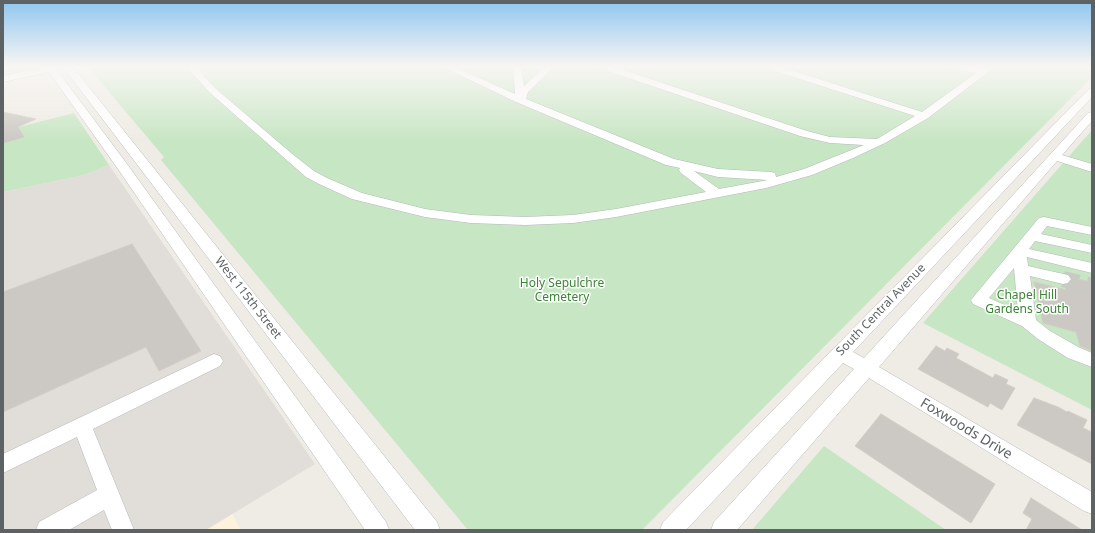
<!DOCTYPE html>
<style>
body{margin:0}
#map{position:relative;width:1095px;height:533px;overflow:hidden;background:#efece5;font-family:"Noto Sans",sans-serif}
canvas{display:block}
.frame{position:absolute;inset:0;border:4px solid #5d6265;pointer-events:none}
</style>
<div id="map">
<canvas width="1095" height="533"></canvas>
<div class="frame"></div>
</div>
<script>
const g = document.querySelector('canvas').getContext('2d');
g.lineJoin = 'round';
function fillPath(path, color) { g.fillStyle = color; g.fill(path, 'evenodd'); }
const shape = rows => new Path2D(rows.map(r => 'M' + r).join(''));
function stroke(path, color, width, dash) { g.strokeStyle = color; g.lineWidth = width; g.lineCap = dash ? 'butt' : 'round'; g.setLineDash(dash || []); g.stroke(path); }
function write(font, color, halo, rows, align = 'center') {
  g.font = font + ' "Noto Sans",sans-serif'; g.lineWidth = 3; g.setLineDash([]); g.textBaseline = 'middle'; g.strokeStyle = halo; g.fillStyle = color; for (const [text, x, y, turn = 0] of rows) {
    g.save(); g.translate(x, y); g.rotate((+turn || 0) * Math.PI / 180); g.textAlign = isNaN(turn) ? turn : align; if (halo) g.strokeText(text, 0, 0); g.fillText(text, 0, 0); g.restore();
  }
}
fillPath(shape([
 [232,514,241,530,206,530]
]), '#fdf2dc');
fillPath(shape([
 [3,66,41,66,45,72,3,81],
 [109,165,315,464,206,530,3,530,3,192,70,178,87,174]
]), '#e1deda');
fillPath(shape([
 [87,66,1092,66,1092,77,642,530,468,530,161,160,164,157],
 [74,113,109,165,87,174,70,178,3,192,3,131],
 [1092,130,1092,410,923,323],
 [824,446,946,530,752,530]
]), '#c7e6c3');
const building = shape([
 [3,112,36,119,18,127,24,137,3,143,3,112],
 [132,244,201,351,159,371,146,347,3,412,3,292,132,244],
 [1072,278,1091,282,1092,286,1092,351,1080,346,1076,332,1043,323,1034,282,1066,290,1065,285,1069,284,1072,278],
 [936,346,945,351,947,348,959,354,956,358,993,378,995,374,1008,380,1006,384,1015,388,1002,410,990,403,988,407,918,369,936,346],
 [1034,398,1058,407,1067,412,1068,411,1087,420,1083,428,1092,432,1092,464,1017,425,1034,398],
 [881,414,995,484,971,523,855,446,881,414],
 [1031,498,1082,530,1026,530,1032,519,1023,513,1031,498]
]);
fillPath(building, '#ccc9c4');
stroke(building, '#d4cdc4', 1);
stroke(shape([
 [1063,279,1092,286]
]), '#cacac5', 16, [16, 8]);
const minor = shape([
 [45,66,72,66,437,522,440,530,415,530,63,67,57,70,127,164,386,522,389,530,365,530,118,169,49,72,3,82,3,76,45,67,45,66],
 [186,66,195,66,215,88,291,153,314,171,327,178,362,193,425,209,471,215,525,217,573,215,616,209,706,192,681,173,679,170,680,168,666,165,516,102,441,66,453,66,515,94,513,66,521,66,524,86,546,66,555,66,528,92,526,99,674,159,718,169,771,172,775,173,776,177,804,169,864,145,830,143,800,136,599,68,598,66,611,66,807,131,830,137,877,139,915,116,766,68,765,66,778,66,922,112,976,73,949,68,948,66,966,66,982,69,986,66,996,66,928,118,885,143,853,158,812,175,766,188,616,217,573,223,525,225,471,223,425,217,352,199,319,184,306,177,209,92,186,66],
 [694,171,718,177,768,180,719,189,694,171],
 [1092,88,1092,97,853,352,864,358,1088,113,1092,112,1092,121,1062,155,1092,164,1092,172,1057,161,879,367,1092,492,1092,514,1084,511,869,378,737,530,711,530,714,522,854,369,843,363,686,530,660,530,663,522,1089,89,1092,88],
 [1044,217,1092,227,1092,235,1047,226,1041,234,1092,245,1092,253,1035,241,1029,249,1092,263,1092,273,1027,257,1028,266,1068,275,1071,279,1068,283,1063,284,1030,276,1036,320,1050,331,1080,348,1092,353,1092,367,1068,358,1038,339,1022,326,973,304,971,300,1039,218,1044,217],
 [1014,268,1018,311,989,298,1014,268],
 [214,354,220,356,223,361,220,366,93,429,134,530,112,530,104,510,69,530,36,530,39,522,97,490,77,437,3,473,3,454,214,354]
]);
stroke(minor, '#b6b8bc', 1);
fillPath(minor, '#fff');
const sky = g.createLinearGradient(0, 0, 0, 141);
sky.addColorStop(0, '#8ec6f0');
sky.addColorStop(0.47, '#f8f6f3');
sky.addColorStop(1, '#f8f6f300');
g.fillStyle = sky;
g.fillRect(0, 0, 1095, 141);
write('12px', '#3c8237', '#fff', [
 ["Holy Sepulchre",562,284],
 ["Cemetery",562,298],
 ["Chapel Hill",1027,296],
 ["Gardens South",1027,310]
]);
write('12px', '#5d6265', '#fff', [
 ["West 115th Street",248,298,52],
 ["South Central Avenue",881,310,-46]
]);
write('14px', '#5d6265', '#fff', [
 ["Foxwoods Drive",966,429,31]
]);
</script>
